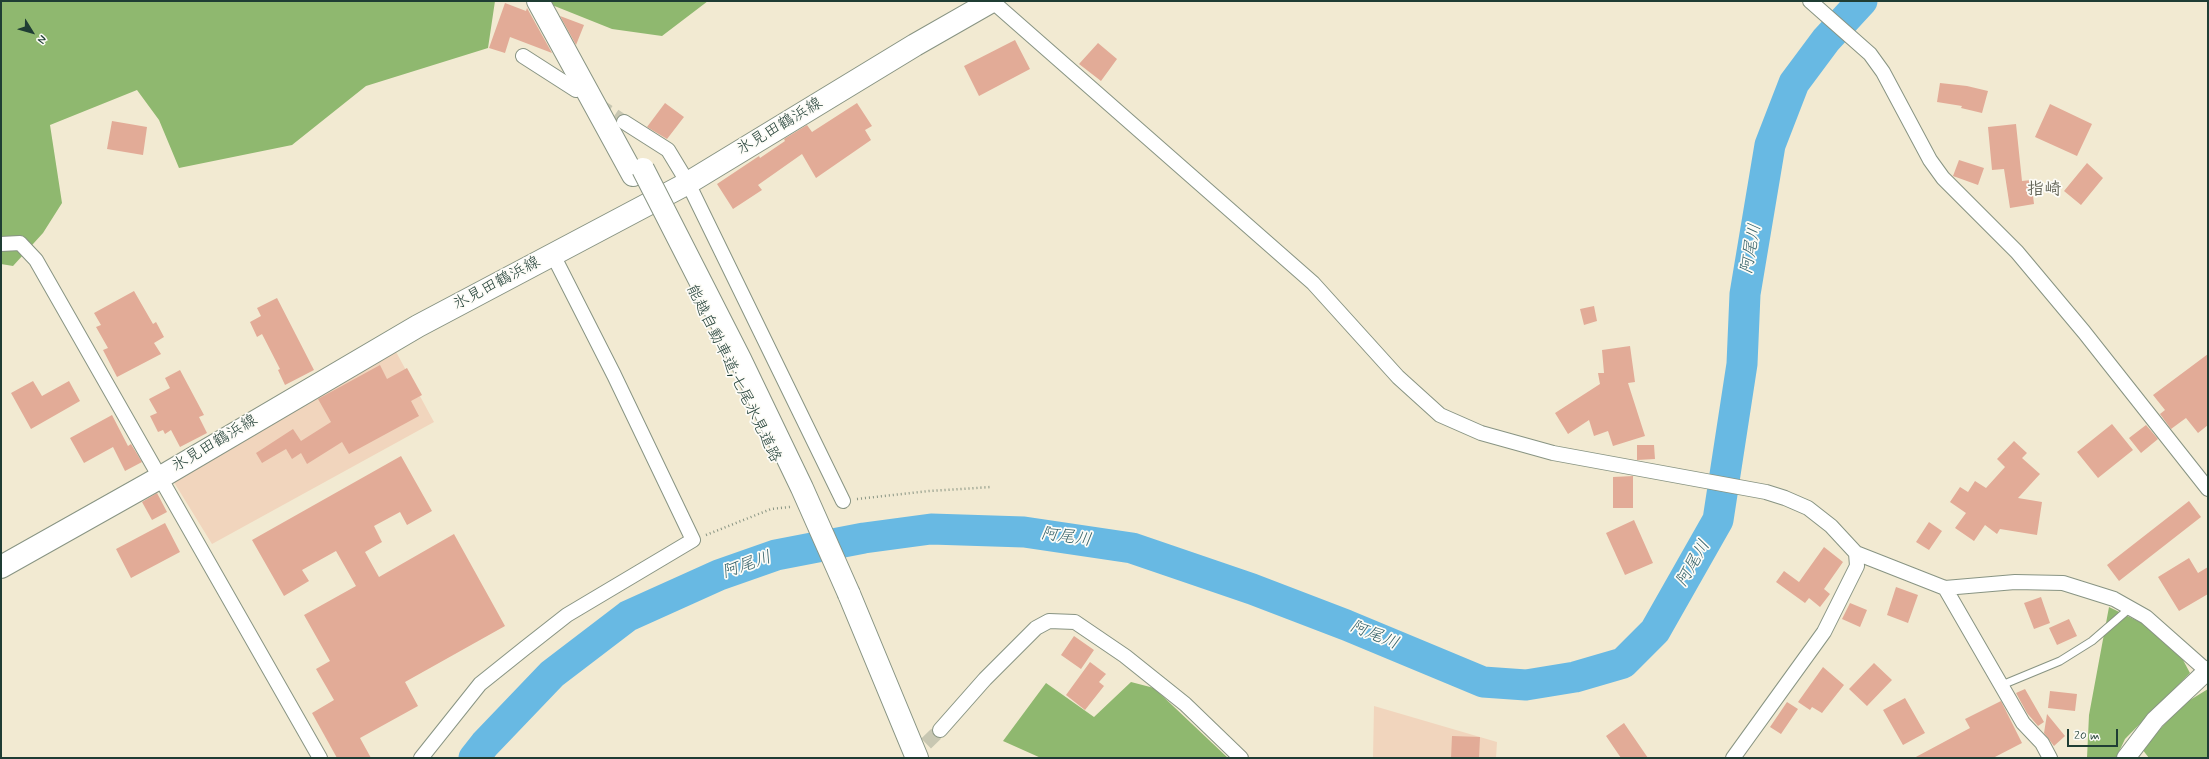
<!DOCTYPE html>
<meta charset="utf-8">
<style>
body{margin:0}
#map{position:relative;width:2209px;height:759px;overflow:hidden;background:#f2ead2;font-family:Mynerve,sans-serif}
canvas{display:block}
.frame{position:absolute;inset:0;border:2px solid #1f3d34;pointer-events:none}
.north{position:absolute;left:12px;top:12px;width:40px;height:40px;-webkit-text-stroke:3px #fdfcf7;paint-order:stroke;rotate:127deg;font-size:11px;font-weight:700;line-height:16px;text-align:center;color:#1f3d34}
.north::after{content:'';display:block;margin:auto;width:14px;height:18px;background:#1f3d34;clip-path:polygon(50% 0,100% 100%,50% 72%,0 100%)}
.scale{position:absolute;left:2067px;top:729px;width:51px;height:18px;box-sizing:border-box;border:2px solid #1f3d34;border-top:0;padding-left:5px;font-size:12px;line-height:14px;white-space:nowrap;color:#1f3d34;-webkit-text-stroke:3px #fdfcf7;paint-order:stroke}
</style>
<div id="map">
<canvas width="2209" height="759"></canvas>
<div class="frame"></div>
<div class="north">N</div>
<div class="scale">20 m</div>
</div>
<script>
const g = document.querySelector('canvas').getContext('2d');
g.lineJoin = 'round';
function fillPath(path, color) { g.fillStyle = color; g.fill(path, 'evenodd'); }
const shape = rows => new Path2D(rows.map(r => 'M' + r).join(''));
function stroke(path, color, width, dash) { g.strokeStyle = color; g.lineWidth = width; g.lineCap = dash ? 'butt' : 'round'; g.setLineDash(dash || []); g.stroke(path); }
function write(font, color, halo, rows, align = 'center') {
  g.font = font + ' Mynerve,"Klee One",sans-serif'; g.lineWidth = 3.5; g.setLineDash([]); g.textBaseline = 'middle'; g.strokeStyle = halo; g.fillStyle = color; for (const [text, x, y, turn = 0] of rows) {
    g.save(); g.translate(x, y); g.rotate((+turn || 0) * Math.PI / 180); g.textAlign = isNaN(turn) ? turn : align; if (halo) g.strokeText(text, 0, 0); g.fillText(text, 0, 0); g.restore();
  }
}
fillPath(shape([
 [395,350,434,422,212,544,172,479],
 [1374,706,1497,742,1496,758,1373,758]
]), '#f1d5bd');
fillPath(shape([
 [1,1,495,1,488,48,366,86,292,145,179,168,159,120,137,90,50,125,62,203,43,233,13,266,1,264],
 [542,1,708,1,662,36,612,29],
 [2109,607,2150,627,2183,660,2190,673,2125,739,2116,758,2087,758,2089,715],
 [1131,682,1154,688,1228,758,1041,758,1003,741,1046,683,1094,717],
 [2208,689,2208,758,2149,758,2142,749,2182,705]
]), '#8fb86f');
stroke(shape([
 [474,758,485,744,552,674,628,616,719,575,776,555,864,538,931,529,1024,532,1132,548,1252,589,1346,625,1483,682,1526,685,1575,677,1623,663,1655,631,1718,520,1742,364,1745,294,1770,145,1794,83,1826,40,1862,1]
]), '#68b9e3', 31);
fillPath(shape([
 [505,3,526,11,527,8,552,53,510,37,505,53,489,48],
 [560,16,584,25,576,45],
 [1015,40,1030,69,979,96,964,66],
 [1098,43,1117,59,1101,81,1079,64],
 [1940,83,1967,86,1988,91,1982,113,1961,108,1962,106,1937,102],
 [665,103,684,117,667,139,647,127],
 [857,103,872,126,865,130,871,140,816,178,802,154,758,185,762,190,733,209,717,184,759,156,760,158,785,141,784,139,807,125,812,132],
 [2050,104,2092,124,2077,156,2035,137],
 [112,121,147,127,143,155,107,149],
 [2016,124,2022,181,2031,180,2034,204,2010,208,2004,169,1992,170,1988,127],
 [1959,160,1984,168,1978,185,1953,176],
 [2087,163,2103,178,2081,205,2064,191],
 [134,291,153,324,156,322,164,337,154,343,161,354,117,377,103,350,108,348,96,327,101,325,94,313],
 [277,298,314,370,285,385,278,370,280,369,262,334,257,337,250,322,261,316,257,308],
 [1594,306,1597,321,1584,325,1580,309],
 [1630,346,1635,382,1628,383,1645,436,1613,446,1608,431,1594,436,1589,420,1568,434,1555,413,1600,384,1598,373,1604,373,1602,350],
 [2208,354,2208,425,2198,433,2186,418,2171,429,2160,414,2165,410,2153,395],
 [380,365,387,379,407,368,422,395,411,401,419,416,349,454,342,442,307,464,301,453,292,459,286,449,262,463,256,453,293,429,301,441,331,422,318,399],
 [180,370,204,415,199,417,207,433,180,447,171,430,165,434,163,430,158,432,150,416,157,413,149,399,170,388,165,378],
 [33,381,42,396,69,381,80,401,31,429,11,393],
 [112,415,128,446,131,444,142,462,125,471,113,447,84,463,70,438],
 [2112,424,2133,450,2098,478,2077,452],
 [2146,425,2158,439,2141,453,2129,438],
 [2014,441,2027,453,2022,458,2040,474,2018,498,2042,502,2037,535,2000,529,1997,534,1985,525,1974,541,1955,528,1966,513,1950,502,1960,487,1968,492,1975,481,1986,488,2005,467,1997,459],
 [1637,445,1654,445,1655,459,1637,460],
 [401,456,432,511,407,525,400,512,374,526,382,542,365,552,379,577,454,534,505,626,405,682,418,706,360,738,371,758,337,758,312,713,334,700,316,669,330,661,304,615,356,586,336,551,302,570,309,581,284,596,252,540],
 [1633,476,1633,508,1613,508,1613,477],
 [157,493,167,512,152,520,142,502],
 [2189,501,2201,517,2119,581,2107,565],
 [1634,520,1653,563,1625,575,1606,533],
 [1929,522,1942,531,1929,550,1916,542],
 [165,523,180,552,131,578,116,549],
 [1824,547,1843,562,1824,589,1830,594,1820,607,1809,598,1805,603,1776,582,1784,571,1799,582],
 [2189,558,2198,573,2208,567,2208,594,2179,611,2158,577],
 [1896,587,1918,595,1908,623,1887,615],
 [2041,597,2050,623,2034,629,2024,603],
 [1850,603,1867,610,1860,627,1842,619],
 [2069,619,2077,636,2057,645,2049,628],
 [1074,636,1094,650,1081,669,1061,655],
 [1090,662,1106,674,1099,682,1104,686,1085,710,1066,695],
 [1874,663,1892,680,1867,706,1849,689],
 [1823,667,1844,685,1822,713,1812,707,1810,710,1798,702],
 [2025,689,2044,722,2038,726,2027,713,2016,693],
 [2050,691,2077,694,2075,711,2048,708],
 [1905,698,1925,733,1903,745,1883,710],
 [2001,701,2022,743,1993,758,1914,758,1970,728,1965,719],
 [1787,702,1798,709,1781,734,1770,727],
 [2047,714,2065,736,2054,746,2044,733],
 [1624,723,1648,758,1621,758,1606,736],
 [1452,736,1480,737,1479,758,1451,758]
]), '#e2ab97');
stroke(shape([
 [597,104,624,122],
 [911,758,940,730]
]), '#c8c7b2', 14, [14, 7]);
const service = shape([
 [2002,685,2060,661,2092,641,2130,608]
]);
const minor = shape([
 [992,1,1313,283,1398,377,1440,415,1481,433,1553,453,1766,492,1785,498,1808,508,1831,526,1856,553,1945,588,2015,582,2063,583,2114,599,2146,617,2207,671],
 [1810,1,1870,54,1883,72,1930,160,1943,178,2017,252,2084,332,2208,489],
 [523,56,576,90],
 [624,122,668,150,688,183,843,501],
 [1,244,20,243,36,260,320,758],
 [1945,588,2023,723,2042,743,2050,758],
 [940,730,985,679,1036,628,1049,621,1075,622,1125,656,1185,704,1241,758],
 [421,758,480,684,525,648,567,615,693,540,614,375,553,255],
 [1733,758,1824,632,1857,566,1856,553]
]);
const tertiary = shape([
 [2126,758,2155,720,2208,670]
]);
const primary = shape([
 [1,567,161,477,418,326,688,183,915,45,992,1]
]);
const motorway = shape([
 [538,1,633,175],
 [849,594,917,758]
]);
stroke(service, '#889483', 9);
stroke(minor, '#889483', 16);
stroke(tertiary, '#889483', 20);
stroke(primary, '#889483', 24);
stroke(motorway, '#889483', 24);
stroke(shape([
 [857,499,929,491,991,487],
 [706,535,771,509,790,507]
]), '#889483', 2.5, [1, 3]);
stroke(service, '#fff', 7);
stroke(minor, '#fff', 14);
stroke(tertiary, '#fff', 18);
stroke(primary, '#fff', 22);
stroke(motorway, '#fff', 22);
const motorwayBridge = shape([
 [643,169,740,359,802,488,849,594]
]);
stroke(motorwayBridge, '#889483', 24, []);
stroke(motorwayBridge, '#fff', 22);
write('16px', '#1f3d34', '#fdfcf7', [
 ["氷見田鶴浜線",780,127,-31],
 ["氷見田鶴浜線",497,284,-28],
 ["能越自動車道;七尾氷見道路",733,374,64],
 ["氷見田鶴浜線",215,444,-31]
]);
write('bold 17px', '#636457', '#fdfcf7', [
 ["指崎",2044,190]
]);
write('italic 17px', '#356269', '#fdfcf7', [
 ["阿尾川",1752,249,-80],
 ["阿尾川",1066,538,8],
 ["阿尾川",1694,564,-60],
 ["阿尾川",747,566,-19],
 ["阿尾川",1374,636,22]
]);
</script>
